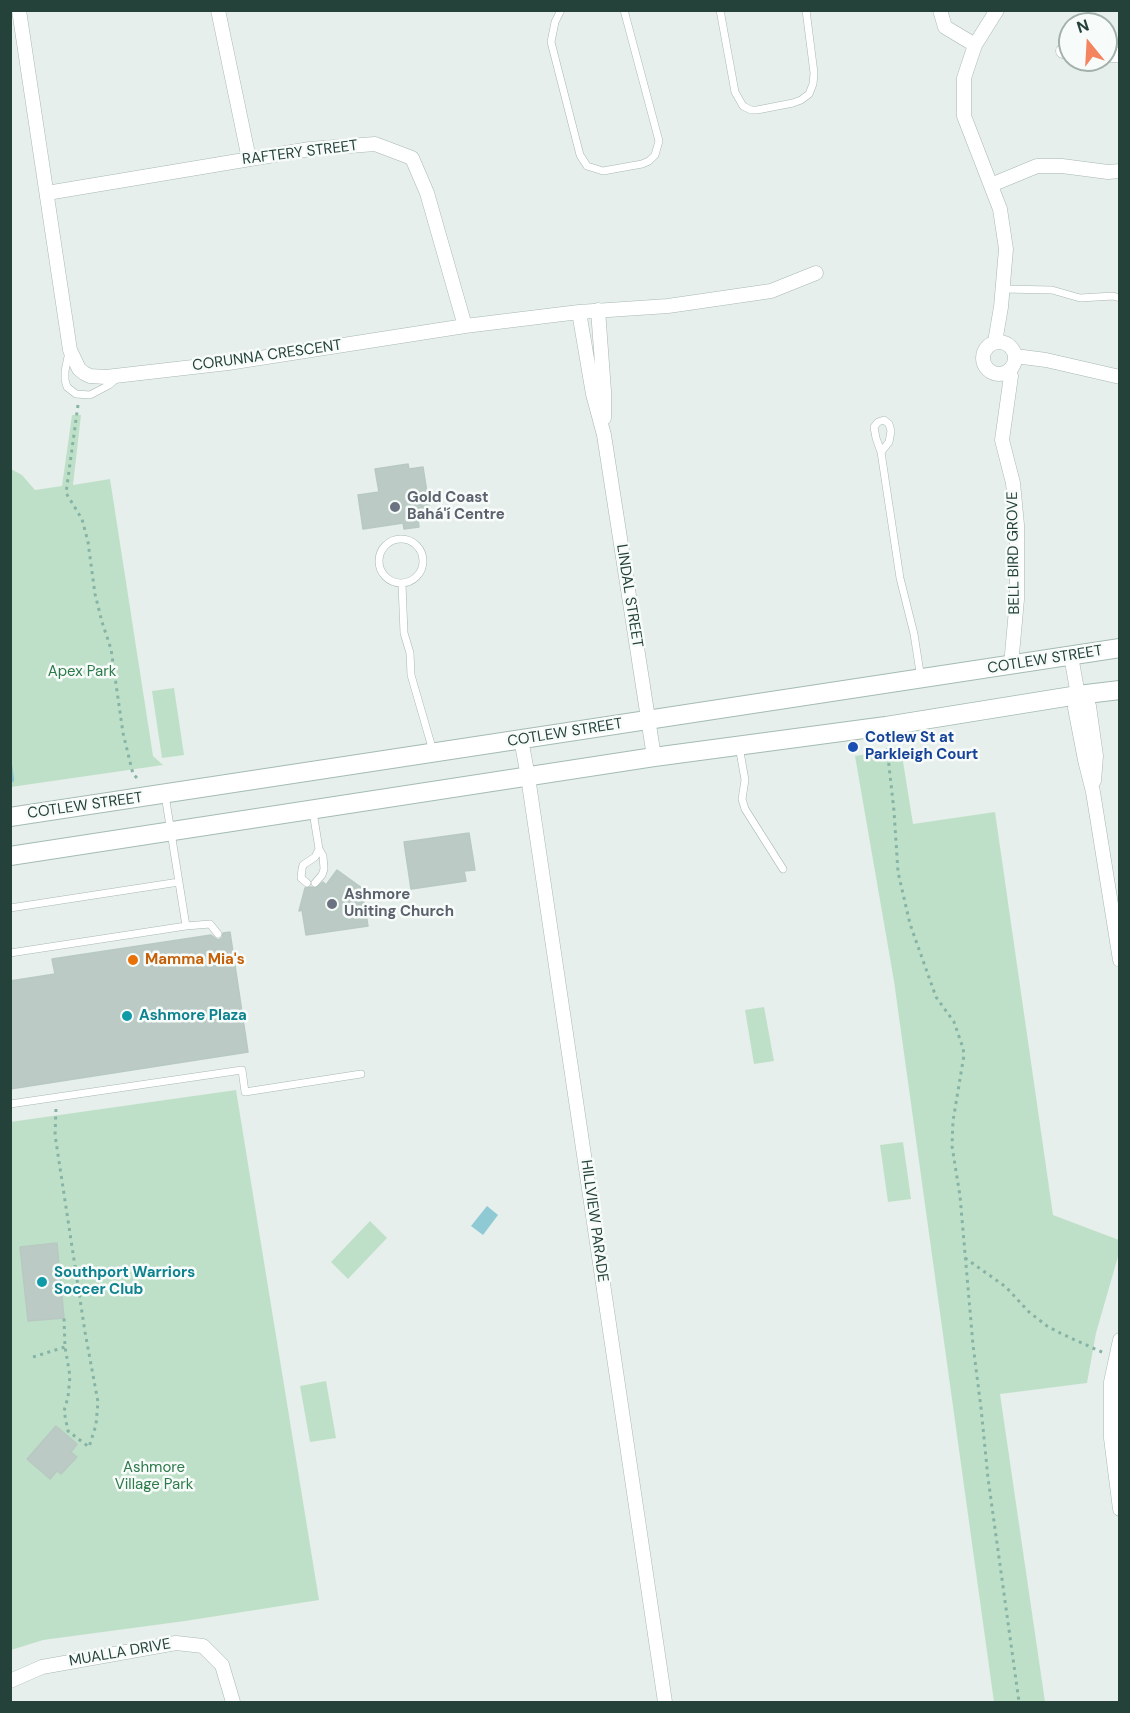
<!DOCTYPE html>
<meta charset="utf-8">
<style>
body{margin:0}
#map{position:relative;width:1130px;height:1713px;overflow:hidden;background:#e6efeb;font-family:"DM Sans",sans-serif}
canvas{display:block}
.frame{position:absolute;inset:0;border:12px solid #24423a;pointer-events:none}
.north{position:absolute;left:1058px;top:12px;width:60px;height:60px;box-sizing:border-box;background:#f7fbf9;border:2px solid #a3b1ad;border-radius:50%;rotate:342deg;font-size:16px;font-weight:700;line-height:24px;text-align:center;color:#24423a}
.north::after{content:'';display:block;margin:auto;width:21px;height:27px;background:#f4845f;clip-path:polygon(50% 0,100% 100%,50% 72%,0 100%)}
</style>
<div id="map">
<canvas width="1130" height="1713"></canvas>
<div class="frame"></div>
<div class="north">N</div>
</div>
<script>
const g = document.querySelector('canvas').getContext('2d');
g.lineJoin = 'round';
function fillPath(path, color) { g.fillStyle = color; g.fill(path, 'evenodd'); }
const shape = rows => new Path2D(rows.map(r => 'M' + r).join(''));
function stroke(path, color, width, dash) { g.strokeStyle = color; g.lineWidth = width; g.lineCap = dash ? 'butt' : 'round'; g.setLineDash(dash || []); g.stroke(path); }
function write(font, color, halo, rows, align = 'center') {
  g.font = font + ' "DM Sans",sans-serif'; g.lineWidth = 5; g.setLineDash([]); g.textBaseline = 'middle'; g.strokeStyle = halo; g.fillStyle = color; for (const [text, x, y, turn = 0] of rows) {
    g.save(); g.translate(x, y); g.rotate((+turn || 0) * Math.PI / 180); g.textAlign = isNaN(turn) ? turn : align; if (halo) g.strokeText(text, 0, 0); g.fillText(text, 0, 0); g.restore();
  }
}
fillPath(shape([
 [72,415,81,415,73,485,110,479,153,756,163,765,11,787,11,469,22,475,35,490,62,486],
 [174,688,184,755,162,758,152,691],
 [901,749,913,824,995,812,1053,1215,1119,1240,1119,1253,1096,1333,1087,1383,1000,1394,1045,1702,994,1702,894,981,855,756],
 [764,1007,774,1061,754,1064,745,1010],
 [236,1090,319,1600,185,1621,43,1640,11,1650,10,1122],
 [903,1142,911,1199,888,1202,880,1145],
 [370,1221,387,1238,348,1279,331,1262],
 [326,1381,336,1438,310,1442,300,1386]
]), '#bfe0c8');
fillPath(shape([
 [487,1206,498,1215,483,1235,471,1226]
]), '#8ec9d4');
stroke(shape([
 [10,766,12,780]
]), '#8ec9d4', 4.5);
const building = shape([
 [408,464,409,469,423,467,431,518,418,520,419,527,404,529,403,523,363,529,358,495,379,492,375,469,408,464],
 [469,833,475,870,464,871,466,881,411,889,404,842,469,833],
 [337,870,362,888,368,926,306,935,302,910,299,911,305,888,311,887,316,888,323,882,326,885,337,870],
 [230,932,248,1052,10,1089,10,981,55,974,52,959,211,935,218,940,222,938,223,933,230,932],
 [57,1243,64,1318,28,1321,20,1247,57,1243],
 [56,1426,77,1444,71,1452,77,1457,61,1474,57,1471,50,1479,27,1459,56,1426]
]);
fillPath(building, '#bbcac4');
stroke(building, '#b8c9c2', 1.5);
const service = shape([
 [561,10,555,22,551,42,580,155,587,166,603,171,642,164,649,161,655,155,659,141,624,10],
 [720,10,735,92,743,106,751,110,757,110,793,103,801,100,809,94,813,84,814,73,806,10],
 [1003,289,1052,290,1080,298,1113,296,1120,298],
 [69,352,65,371,65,380,67,387,76,394,90,395,109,385,116,379],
 [881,452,889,442,891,431,889,424,884,420,878,422,874,427,876,438,881,452,900,578,914,634,921,679],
 '379 561a22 22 0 1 1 44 0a22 22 0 1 1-44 0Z',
 [402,584,404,633,410,653,411,675,433,751],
 [739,746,745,780,742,799,745,809,783,869],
 [165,795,186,926],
 [307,883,301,878,302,869,303,865,315,857,319,849,313,812],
 [315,883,322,875,324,869,323,856,319,849],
 [10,908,179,882],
 [10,953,186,926,210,924,218,934],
 [10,1104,242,1070,245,1092,361,1074]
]);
const minor = shape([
 [19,10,70,350,79,369,84,373,90,376,106,377,228,363,465,326,579,312,668,306,771,291,816,273],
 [218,10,249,159],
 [940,10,945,27,975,45],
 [1063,51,1070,52],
 [1106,55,1120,55],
 [991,185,1037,166,1062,166,1108,172,1120,171],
 [47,193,310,149,375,144,412,158,427,193,465,326],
 [598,310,604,391,604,418],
 [579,312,593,394,604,435,654,757],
 [995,342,1001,307,1006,249,1000,209,964,116,964,78,975,45,997,10],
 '983 358a16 16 0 1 1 32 0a16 16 0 1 1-32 0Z',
 [1015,356,1046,360,1120,377],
 [1008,371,1011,376,1002,440,1013,483,1017,525,1017,599,1011,665],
 [1071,656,1078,695,1075,708,1085,760,1093,792,1120,960],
 [1078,695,1089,706,1096,756,1094,781],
 [521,739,528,777,665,1702],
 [1120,1340,1111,1382,1111,1438,1120,1509],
 [10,1681,42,1667,176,1643,203,1646,222,1665,233,1702]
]);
const secondary = shape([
 [10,817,1120,648],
 [10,856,654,757,886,726,1078,695,1120,690]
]);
stroke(service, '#a8b8b2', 8);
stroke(minor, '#a8b8b2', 15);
stroke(secondary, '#a4bbb3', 20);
stroke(shape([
 [78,405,66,493,82,519,88,542,95,594,102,622,111,649,123,733,133,774,137,778],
 [887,748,894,811,898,872,910,924,936,997,954,1022,963,1048,964,1055,953,1121,952,1146,960,1196,973,1345,981,1408,988,1478,1019,1702],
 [56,1109,55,1135,85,1332,98,1402,96,1425,89,1447,68,1431,64,1411,68,1397,70,1376,65,1347,64,1318],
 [965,1258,1006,1287,1029,1312,1047,1326,1062,1334,1104,1353],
 [33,1357,65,1347]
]), '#86b3a5', 3, [3, 4.5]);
stroke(service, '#fff', 7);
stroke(minor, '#fff', 14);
stroke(secondary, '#fff', 18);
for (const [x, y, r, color] of [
 [395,507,6,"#6b7280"],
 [853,747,6,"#1a4fb4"],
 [332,904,6,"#6b7280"],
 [133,960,6,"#e8710a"],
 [127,1016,6,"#0f9aa8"],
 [42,1282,6,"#0f9aa8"]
]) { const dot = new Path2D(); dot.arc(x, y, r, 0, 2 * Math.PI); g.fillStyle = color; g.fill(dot); stroke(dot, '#f7fbf9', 2); }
write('15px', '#24423a', '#f7fbf9', [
 ["RAFTERY STREET",300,153,-7],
 ["CORUNNA CRESCENT",267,356,-8],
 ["BELL BIRD GROVE",1014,553,-91],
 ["LINDAL STREET",629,596,81],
 ["COTLEW STREET",1045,660,-9],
 ["COTLEW STREET",565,733,-9],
 ["COTLEW STREET",85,806,-8],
 ["HILLVIEW PARADE",594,1221,82],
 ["MUALLA DRIVE",120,1653,-10]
]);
write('bold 15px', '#5b616d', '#f7fbf9', [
 ["Gold Coast",407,498],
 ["Bahá'í Centre",407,515],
 ["Ashmore",344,895],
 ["Uniting Church",344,912]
], 'left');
write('15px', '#2d7a4b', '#f7fbf9', [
 ["Apex Park",82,672],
 ["Ashmore",154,1468],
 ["Village Park",154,1485]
]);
write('bold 15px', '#164399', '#f7fbf9', [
 ["Cotlew St at",865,738],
 ["Parkleigh Court",865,755]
], 'left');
write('bold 15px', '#c56008', '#f7fbf9', [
 ["Mamma Mia's",145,960]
], 'left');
write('bold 15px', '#0d838f', '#f7fbf9', [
 ["Ashmore Plaza",139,1016],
 ["Southport Warriors",54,1273],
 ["Soccer Club",54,1290]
], 'left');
</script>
